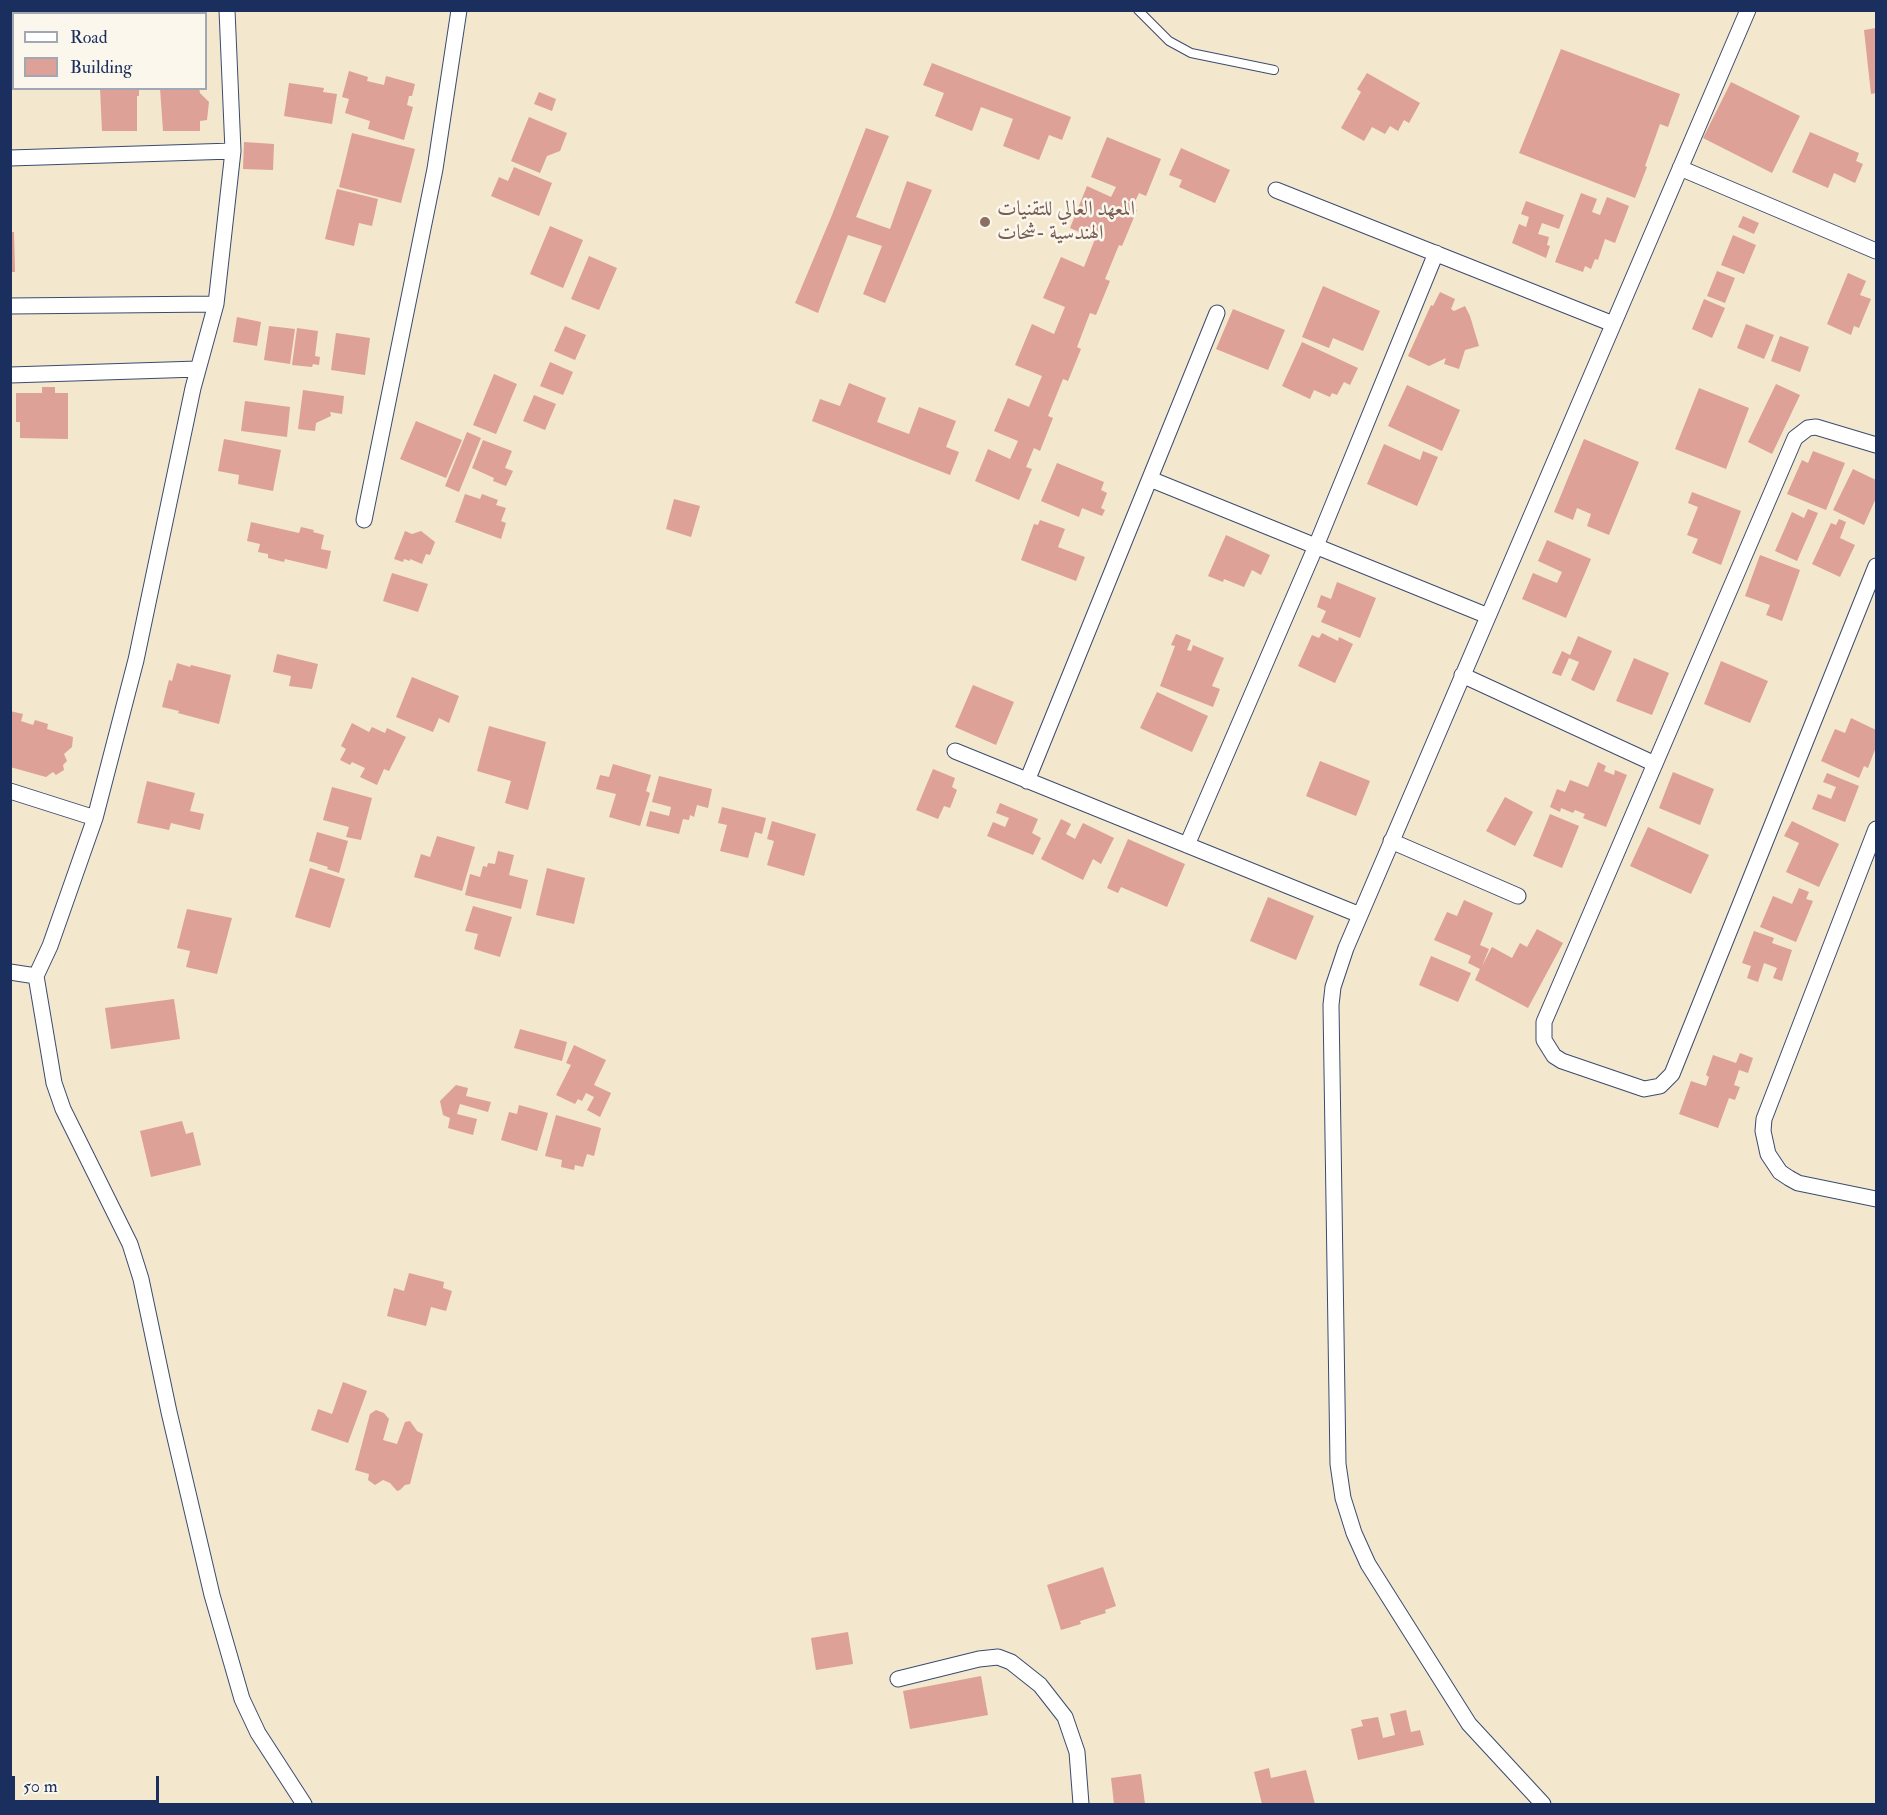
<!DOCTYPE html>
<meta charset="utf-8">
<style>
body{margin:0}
#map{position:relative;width:1887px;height:1815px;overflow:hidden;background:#f3e7ce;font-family:"IM FELL Double Pica",serif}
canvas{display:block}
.frame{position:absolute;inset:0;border:12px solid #1b2f5e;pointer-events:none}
.legend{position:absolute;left:12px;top:12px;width:195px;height:78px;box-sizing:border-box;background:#fbf7ec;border:2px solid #a1a7b3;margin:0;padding:8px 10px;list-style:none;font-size:18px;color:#1b2f5e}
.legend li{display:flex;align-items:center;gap:12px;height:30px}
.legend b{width:30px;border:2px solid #a1a7b3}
.scale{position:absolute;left:12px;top:1776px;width:147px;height:27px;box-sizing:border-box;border:3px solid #1b2f5e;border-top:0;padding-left:8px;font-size:18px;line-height:21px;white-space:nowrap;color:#1b2f5e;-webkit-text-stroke:4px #fbf7ec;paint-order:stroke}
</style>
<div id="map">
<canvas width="1887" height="1815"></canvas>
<div class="frame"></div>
<ul class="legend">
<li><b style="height:8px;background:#fff"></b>Road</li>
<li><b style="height:16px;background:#dda197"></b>Building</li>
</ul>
<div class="scale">50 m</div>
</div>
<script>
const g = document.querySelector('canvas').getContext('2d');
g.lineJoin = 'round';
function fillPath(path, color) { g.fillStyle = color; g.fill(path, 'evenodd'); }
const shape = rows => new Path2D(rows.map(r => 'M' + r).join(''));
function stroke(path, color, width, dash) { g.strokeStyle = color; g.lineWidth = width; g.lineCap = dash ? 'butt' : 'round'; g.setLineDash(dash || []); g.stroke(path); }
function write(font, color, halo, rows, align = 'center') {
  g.font = font + ' "IM FELL Double Pica",Amiri,serif'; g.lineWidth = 5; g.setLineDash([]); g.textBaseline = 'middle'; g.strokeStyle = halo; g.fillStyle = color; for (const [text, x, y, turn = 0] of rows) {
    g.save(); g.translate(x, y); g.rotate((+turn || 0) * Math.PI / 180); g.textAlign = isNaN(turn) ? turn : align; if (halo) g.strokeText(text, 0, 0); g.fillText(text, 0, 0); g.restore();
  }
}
fillPath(shape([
 [1876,28,1876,93,1871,94,1864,30],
 [1561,49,1680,94,1668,127,1660,124,1645,166,1647,167,1635,198,1519,153],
 [932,63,1071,117,1062,140,1049,135,1039,160,1003,146,1013,119,981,107,972,131,935,116,944,93,923,85],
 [349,71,368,77,367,81,384,85,386,76,415,84,412,96,409,96,407,105,413,107,404,140,368,129,370,121,345,113,349,99,342,97],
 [1367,73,1420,103,1409,123,1404,120,1398,131,1390,126,1385,134,1372,127,1364,141,1341,128,1361,92,1357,89],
 [1731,82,1800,116,1772,173,1703,138],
 [289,83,324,88,323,92,337,94,332,124,284,116],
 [100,88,139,88,139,96,137,96,137,131,102,131],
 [160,88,199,88,200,93,209,102,207,120,200,121,200,131,163,131],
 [539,92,556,99,552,111,534,104],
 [529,117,567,133,560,151,547,156,540,173,511,161],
 [866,128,889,136,856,217,890,229,907,181,932,190,885,303,863,294,882,246,848,235,818,313,795,303,832,215],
 [1810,132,1859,153,1856,161,1863,164,1855,183,1834,173,1828,188,1792,172],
 [352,133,415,149,401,203,339,187],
 [1107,137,1161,159,1146,196,1139,193,1132,208,1137,210,1122,246,1119,245,1105,279,1110,281,1096,315,1090,313,1077,347,1081,349,1068,381,1063,379,1048,416,1053,418,1040,451,1034,448,1026,467,1032,469,1019,500,975,481,988,449,1010,459,1018,441,994,431,1008,398,1029,407,1042,376,1015,365,1032,324,1054,334,1065,307,1043,298,1061,257,1084,267,1095,239,1070,228,1087,186,1111,197,1116,187,1091,177],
 [244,142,274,144,273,170,243,169],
 [1181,148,1230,170,1215,203,1179,187,1182,180,1169,175],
 [514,167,552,183,539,216,491,196,499,177,508,181],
 [337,189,378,199,372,226,359,223,354,246,325,239],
 [1581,193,1597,199,1592,212,1600,215,1607,197,1629,206,1615,243,1605,239,1598,260,1595,259,1591,269,1585,266,1583,272,1555,262],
 [1526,201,1564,215,1559,229,1542,223,1538,234,1549,237,1547,245,1550,246,1546,258,1512,243,1519,224,1526,227,1529,217,1521,214],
 [1743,216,1759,223,1754,234,1738,227],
 [550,226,583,240,563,288,530,274],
 [10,232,14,232,15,272,10,272],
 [1733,235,1756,245,1744,274,1721,265],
 [589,256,617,268,599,310,571,299],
 [1717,271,1735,278,1725,303,1707,296],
 [1848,273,1866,281,1860,295,1871,299,1859,328,1854,326,1851,335,1827,324],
 [1323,286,1380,311,1363,351,1333,338,1329,348,1302,337],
 [1440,292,1455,299,1451,309,1454,311,1465,306,1470,316,1479,346,1465,350,1459,369,1444,364,1446,358,1429,366,1408,356,1431,305,1433,306],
 [1704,299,1725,308,1712,338,1692,329],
 [1233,309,1285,330,1268,370,1216,349],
 [237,317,261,322,257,346,233,342],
 [1746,324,1774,335,1764,359,1737,348],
 [269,326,295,329,290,364,264,360],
 [565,326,586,335,575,360,554,351],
 [297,328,318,331,315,356,320,357,319,365,313,364,312,367,292,365],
 [336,333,370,338,365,375,331,370],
 [1780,336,1809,347,1800,372,1771,361],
 [1302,342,1358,368,1350,385,1344,382,1337,395,1332,393,1330,397,1314,390,1310,399,1282,386],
 [550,362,573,372,563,395,540,386],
 [494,374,517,384,496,434,473,425],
 [849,383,886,398,877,422,909,434,919,407,956,421,946,447,959,452,950,475,812,421,820,399,840,406],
 [1776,384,1800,395,1772,454,1748,442],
 [1407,385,1460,410,1442,451,1388,426],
 [42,387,55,387,55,393,68,393,68,439,20,438,20,422,16,422,16,393,42,393],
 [1699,388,1749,408,1726,469,1675,449],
 [303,390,344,396,342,414,330,412,331,416,316,423,315,431,298,429],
 [534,395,556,404,545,430,523,421],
 [245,401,290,407,287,437,241,431],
 [416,421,462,440,446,478,400,459],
 [467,432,481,438,459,492,445,486],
 [224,439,281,450,273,491,238,484,239,475,218,471],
 [1584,439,1639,462,1609,535,1587,526,1591,514,1577,508,1573,520,1554,512],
 [483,440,512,451,505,468,513,471,506,486,493,481,494,478,472,468],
 [1384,444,1420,460,1423,451,1438,457,1417,506,1367,484],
 [1813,451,1845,463,1826,510,1787,494,1802,460,1808,463],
 [1057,463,1104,482,1101,490,1107,493,1101,508,1105,510,1102,516,1082,508,1079,517,1041,501],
 [1853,469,1876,480,1876,498,1864,525,1833,510],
 [1692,492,1741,511,1721,565,1692,553,1698,539,1687,535,1698,507,1688,503],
 [465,494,480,499,482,494,498,500,496,505,506,508,501,521,506,523,501,539,455,522],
 [674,499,700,506,691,537,666,529],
 [1808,509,1818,513,1797,561,1775,551,1792,512,1804,518],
 [1839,519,1846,522,1840,538,1855,545,1840,577,1812,564,1831,523,1836,525],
 [1040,520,1065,529,1058,547,1085,557,1076,581,1021,560,1034,524,1038,525],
 [251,522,299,533,301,527,314,530,313,532,324,535,321,549,331,551,327,569,285,559,284,562,268,558,268,554,258,552,260,544,247,541],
 [405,531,412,534,421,531,435,542,430,555,426,554,422,564,410,559,410,561,404,559,403,562,394,559],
 [1226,535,1270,555,1261,575,1252,570,1244,587,1224,579,1223,582,1208,576],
 [1547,540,1591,559,1566,618,1522,599,1533,573,1557,583,1562,572,1538,561],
 [1760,555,1800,570,1782,621,1766,615,1770,605,1745,596],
 [392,573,428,584,418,612,383,601],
 [1337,582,1376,598,1360,638,1321,622,1326,611,1317,607,1321,595,1331,599],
 [1322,633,1338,641,1339,637,1353,644,1335,683,1298,666,1312,635,1319,638],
 [1176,634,1191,640,1187,650,1191,651,1193,645,1224,658,1212,686,1220,689,1213,707,1160,686,1175,646,1171,645],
 [1578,636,1612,651,1594,691,1571,680,1579,662,1569,658,1561,676,1552,673,1562,651,1570,655],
 [277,654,318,664,312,689,289,686,291,676,273,672],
 [1634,658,1669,673,1652,715,1616,701],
 [1721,661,1768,681,1750,723,1704,704],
 [177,663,190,667,191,665,231,675,219,724,178,713,179,711,162,707,169,680,172,681],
 [412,677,459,696,449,723,439,718,433,732,396,717],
 [973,685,1014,702,996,745,955,727],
 [1157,692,1208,716,1192,752,1140,728],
 [10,711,23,714,21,721,33,725,35,720,48,724,47,729,73,737,72,747,64,754,67,761,63,765,64,770,56,775,53,772,46,777,10,767],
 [1851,718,1876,730,1876,747,1868,768,1864,766,1859,778,1821,761,1835,729,1845,733],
 [352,723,369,732,372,727,385,733,387,728,406,737,389,771,384,769,377,785,360,777,365,768,352,762,350,765,340,760,346,749,341,746],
 [489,726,546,742,528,810,505,803,511,781,477,771],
 [1320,761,1370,781,1356,816,1306,796],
 [1598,762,1606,766,1604,771,1614,775,1615,770,1627,775,1606,827,1583,818,1585,814,1575,810,1573,813,1561,808,1560,812,1550,807,1557,789,1565,792,1570,780,1588,787],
 [613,764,651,775,646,791,650,793,640,826,609,817,616,794,596,789,600,775,609,777],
 [933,769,955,778,952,787,957,790,950,808,944,806,938,819,916,810],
 [1673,772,1714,789,1700,825,1659,808],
 [1827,773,1859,786,1845,822,1812,809,1818,794,1831,799,1836,787,1823,782],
 [659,776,712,789,708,808,697,805,694,817,690,815,689,820,683,819,679,834,646,826,650,811,669,816,671,807,652,802],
 [147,781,195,793,190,811,204,814,200,830,171,823,169,830,137,823],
 [332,787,372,798,361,840,346,837,349,827,323,820],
 [1505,797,1533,812,1515,846,1486,831],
 [1000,803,1038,819,1032,833,1041,838,1033,855,987,836,993,822,1005,827,1009,818,996,813],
 [722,807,766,818,762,834,755,832,748,858,720,851,727,825,718,823],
 [1550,814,1579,826,1562,868,1533,856],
 [1061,819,1071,824,1066,834,1075,839,1083,823,1114,838,1101,864,1093,859,1083,880,1041,859],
 [772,821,816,834,804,876,767,865,774,841,767,839],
 [1792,821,1839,844,1819,887,1786,872,1799,843,1784,836],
 [1648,827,1709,855,1691,894,1630,866],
 [317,832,348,841,339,873,327,869,328,867,309,861],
 [437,836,475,847,462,891,414,877,421,854,430,857],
 [1128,839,1185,864,1167,907,1121,887,1118,893,1107,888],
 [498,851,514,855,509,875,528,880,521,909,465,895,470,874,480,877,483,866,487,867,488,863,495,864],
 [310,868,345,879,330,928,295,917],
 [547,868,585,878,574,924,536,915],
 [1799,888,1809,892,1806,899,1813,901,1796,942,1760,927,1773,896,1792,904],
 [1268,897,1314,916,1296,960,1250,941],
 [1464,900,1493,913,1480,945,1489,949,1482,966,1492,947,1512,958,1520,943,1527,947,1537,929,1563,943,1528,1008,1475,980,1480,969,1468,963,1471,956,1434,940,1447,912,1457,916],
 [473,906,512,917,500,957,474,949,478,934,465,931],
 [187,909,232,918,217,974,186,967,190,951,177,948],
 [1754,931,1774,938,1772,943,1792,950,1782,981,1773,978,1777,968,1764,963,1758,982,1747,978,1751,966,1742,963],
 [1431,956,1471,973,1458,1002,1419,985],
 [174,999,180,1039,111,1049,105,1008],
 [520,1029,567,1042,562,1061,514,1048],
 [574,1045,606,1060,594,1085,611,1093,600,1117,587,1110,594,1097,586,1093,582,1101,578,1099,575,1104,556,1095,571,1065,566,1063],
 [1740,1053,1753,1058,1748,1073,1739,1070,1734,1085,1740,1087,1735,1100,1729,1098,1718,1128,1679,1114,1691,1081,1706,1086,1709,1077,1706,1075,1713,1055,1736,1063],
 [456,1085,468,1088,466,1096,491,1102,488,1112,460,1104,457,1114,477,1119,473,1135,448,1128,450,1118,443,1115,440,1101],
 [519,1105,548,1113,537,1151,501,1140,509,1112,517,1114],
 [556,1115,601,1128,594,1156,587,1154,583,1167,575,1165,574,1170,561,1167,562,1160,545,1156],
 [182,1121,186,1134,193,1132,201,1165,151,1177,140,1131],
 [409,1273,444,1282,443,1288,452,1291,446,1311,431,1307,426,1326,387,1316,394,1288,404,1291],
 [343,1382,367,1391,348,1443,311,1430,318,1409,332,1414],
 [376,1410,384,1413,389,1419,383,1440,397,1444,405,1422,410,1421,417,1431,423,1434,410,1484,405,1485,400,1490,397,1491,390,1483,383,1480,375,1485,368,1480,369,1474,355,1470,370,1414],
 [1103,1567,1116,1606,1105,1610,1106,1613,1080,1621,1081,1624,1061,1630,1047,1585],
 [848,1632,853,1664,816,1670,811,1638],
 [981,1676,988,1715,910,1729,903,1691],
 [1406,1710,1411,1732,1420,1730,1424,1745,1358,1760,1351,1729,1363,1726,1361,1720,1378,1717,1383,1738,1395,1735,1390,1714],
 [1269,1768,1271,1778,1306,1770,1315,1804,1262,1804,1254,1772],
 [1141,1774,1145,1804,1114,1804,1111,1778]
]), '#dda197');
const service = shape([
 [1138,10,1169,41,1191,53,1274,70]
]);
const minor = shape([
 [10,158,233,151],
 [1680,168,1876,251],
 [1276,190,1613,324],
 [10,306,216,304],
 [10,375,198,369],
 [1876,445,1816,427,1808,428,1795,438,1544,1022,1544,1040,1554,1056,1562,1061,1644,1089,1660,1086,1672,1074,1876,566],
 [1150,479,1488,616],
 [364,520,435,169,459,10],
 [1462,675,1655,764],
 [955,751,1360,915],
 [1027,781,1217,313],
 [10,791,95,818],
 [1876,829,1764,1119,1763,1131,1768,1154,1780,1172,1789,1178,1798,1183,1876,1199],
 [1391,841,1518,896],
 [1187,845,1316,546,1436,253],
 [10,972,36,976,50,946,95,818,136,660,193,388,216,304,233,151,227,10],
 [36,976,54,1083,63,1109,130,1244,141,1279,169,1412,212,1595,242,1699,258,1733,304,1804],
 [898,1679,979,1659,998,1657,1011,1662,1040,1685,1065,1717,1077,1752,1081,1804],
 [1543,1804,1469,1724,1368,1564,1354,1533,1343,1498,1338,1464,1331,1005,1333,987,1346,948,1748,10]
]);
stroke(service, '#3b4b6f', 10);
stroke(minor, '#3b4b6f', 17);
stroke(service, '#fff', 8);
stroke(minor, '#fff', 15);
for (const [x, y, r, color] of [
 [985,222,6,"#8d6e63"]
]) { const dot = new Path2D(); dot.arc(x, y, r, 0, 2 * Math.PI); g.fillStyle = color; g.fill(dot); stroke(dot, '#fbf7ec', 2); }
write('21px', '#785e54', '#fbf7ec', [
 ["المعهد العالي للتقنيات",997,210],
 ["الهندسية -شحات",997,234]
], 'left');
</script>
